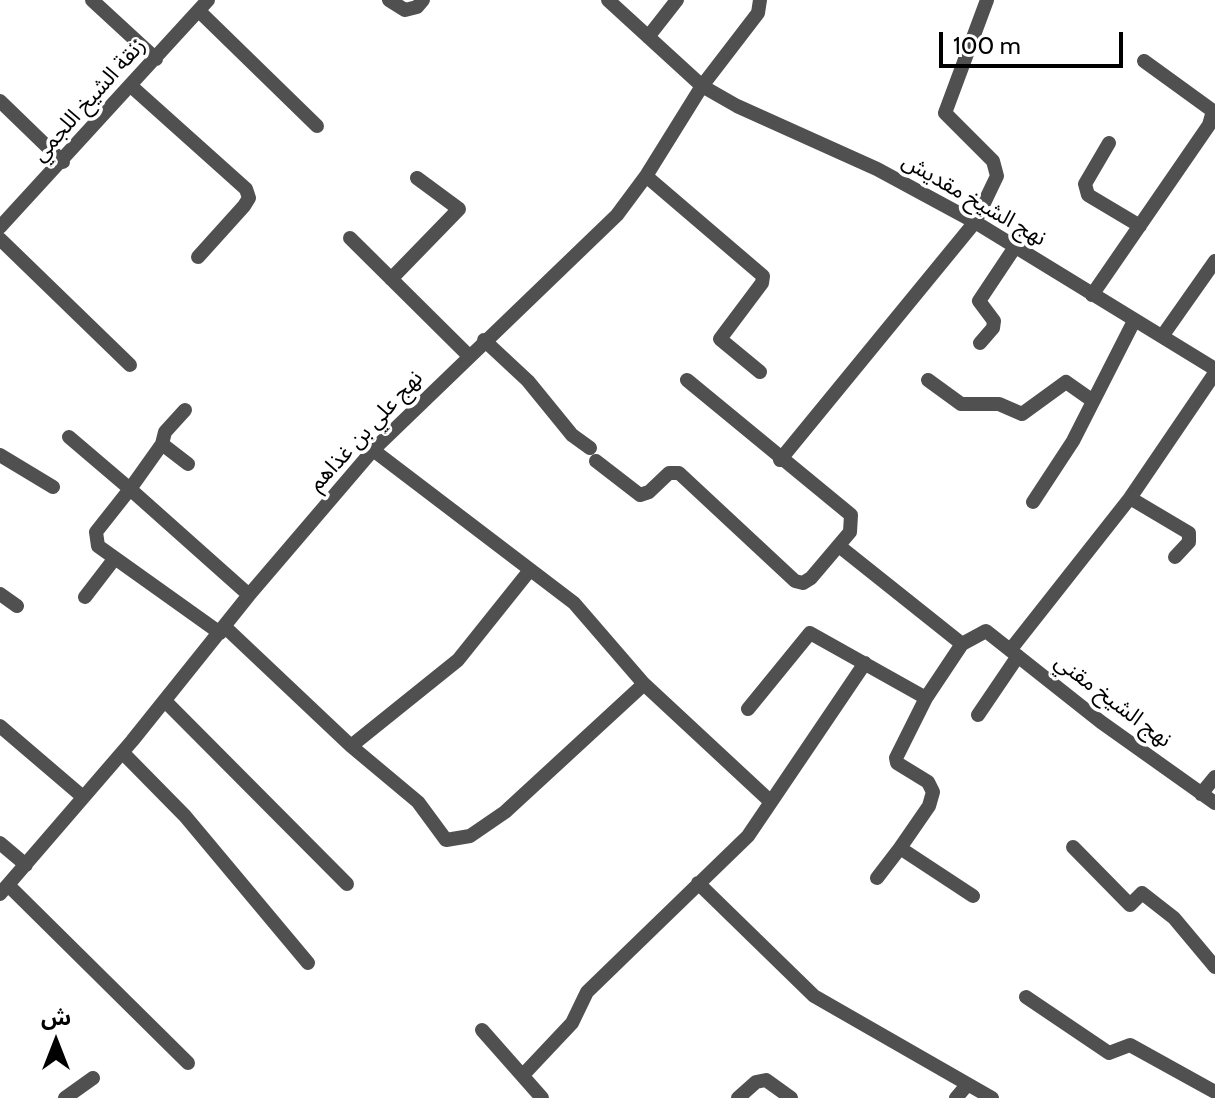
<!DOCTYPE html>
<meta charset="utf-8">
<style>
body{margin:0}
#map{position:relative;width:1215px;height:1098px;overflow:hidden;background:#fff;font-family:Cabin,"Noto Sans Arabic",sans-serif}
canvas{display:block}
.north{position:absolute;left:16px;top:1002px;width:80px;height:80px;-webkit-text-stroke:6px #fff;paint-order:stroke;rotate:0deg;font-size:22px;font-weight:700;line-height:32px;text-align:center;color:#000}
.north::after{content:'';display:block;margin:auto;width:28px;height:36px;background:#000;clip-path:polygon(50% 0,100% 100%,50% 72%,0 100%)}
.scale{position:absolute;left:939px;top:32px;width:184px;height:36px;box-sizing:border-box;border:4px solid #000;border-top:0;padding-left:10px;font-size:24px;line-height:28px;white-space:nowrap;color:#000;-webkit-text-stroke:6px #fff;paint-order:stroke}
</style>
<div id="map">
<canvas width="1215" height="1098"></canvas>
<div class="north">ش</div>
<div class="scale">100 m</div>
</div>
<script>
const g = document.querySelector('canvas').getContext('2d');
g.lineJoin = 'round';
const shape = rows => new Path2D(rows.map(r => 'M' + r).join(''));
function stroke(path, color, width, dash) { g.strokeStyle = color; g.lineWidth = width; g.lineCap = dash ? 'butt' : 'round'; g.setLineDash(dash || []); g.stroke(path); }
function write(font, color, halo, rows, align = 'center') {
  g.font = font + ' Cabin,"Noto Sans Arabic",sans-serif'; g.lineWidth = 7; g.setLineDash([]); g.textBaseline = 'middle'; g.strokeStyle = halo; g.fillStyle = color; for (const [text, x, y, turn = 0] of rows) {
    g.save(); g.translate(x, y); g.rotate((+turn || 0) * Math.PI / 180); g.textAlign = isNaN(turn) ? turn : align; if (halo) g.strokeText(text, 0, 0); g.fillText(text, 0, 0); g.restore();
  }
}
stroke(shape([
 [92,0,156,59],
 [389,0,405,10,417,7,423,0],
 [608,0,702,86,737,106,877,169,975,222,1215,369],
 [199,11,317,126],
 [648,37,677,0],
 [131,86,246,189,249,198,244,206,198,257],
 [0,101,63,162],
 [1109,143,1085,184,1088,195,1140,226],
 [646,176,763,276,762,283,720,339,760,372],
 [0,227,208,0],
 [350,238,468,355],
 [0,239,130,365],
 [391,279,459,209,417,178],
 [1092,295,1209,125,1213,111,1144,61],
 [1163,335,1215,261],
 [484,340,528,381,572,435,590,448],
 [980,343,993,328,994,321,979,301,1015,247],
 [928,380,961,404,999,404,1022,414,1066,382,1093,401],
 [185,410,165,432,162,444,130,489,249,595],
 [69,437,130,489,96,532,98,546,220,633],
 [162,444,188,464],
 [373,450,574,603,644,684,771,802],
 [0,455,53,487],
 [780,460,975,222,997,176,993,161,945,113,987,0],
 [596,461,640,495,649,492,669,473,679,473,795,581,803,583,811,578,850,532,851,515,687,380],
 [1130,498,1189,533,1189,542,1175,557],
 [1033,502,1073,441,1134,321],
 [839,546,962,644],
 [0,594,17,606],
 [85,597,115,558],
 [225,627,351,746,458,660,530,570],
 [1011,649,1130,498,1215,373],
 [165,701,347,884],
 [748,709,810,633,926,698],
 [978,715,1018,656],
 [0,726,83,797],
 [351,746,418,802,446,840,470,836,505,812,644,684],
 [123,753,185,816,308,963],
 [1201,794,1215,777],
 [0,843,26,865],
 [1073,847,1130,905,1142,893,1174,918,1215,967],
 [877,878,900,848],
 [698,883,814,996,992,1098],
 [8,885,188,1063],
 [0,894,132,741,249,595,373,450,617,215,646,176,702,86,758,13,760,0],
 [973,896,900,848,929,806,933,792,928,782,897,763,896,758,926,698,962,644,986,631,1101,722,1215,803],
 [1026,997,1109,1053,1130,1045,1215,1092],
 [482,1030,542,1098],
 [523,1075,572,1023,587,992,748,836,865,663],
 [65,1098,93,1078],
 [738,1098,756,1082,766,1080,791,1098],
 [956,1098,967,1085]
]), '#505050', 14);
write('22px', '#000', '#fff', [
 ["زنقة الشيخ اللجمي",89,100,-48],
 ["نهج الشيخ مقديش",974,200,30],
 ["نهج علي بن غذاهم",366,431,-47],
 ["نهج الشيخ مقني",1113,701,37]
]);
</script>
